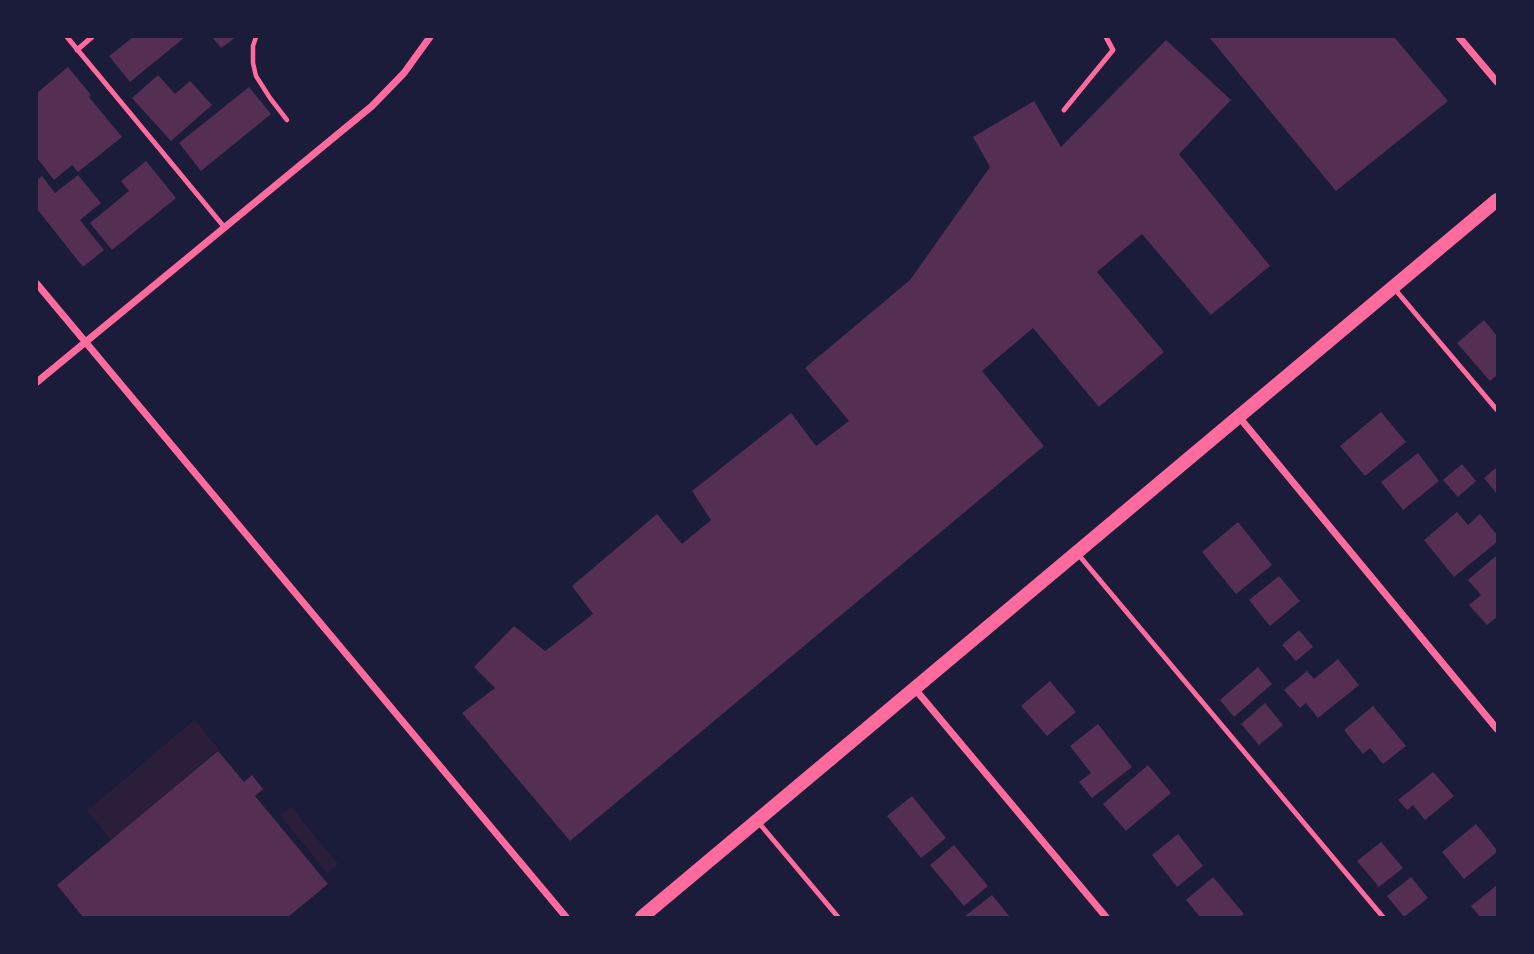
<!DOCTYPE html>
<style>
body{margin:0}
#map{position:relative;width:1534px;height:954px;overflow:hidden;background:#1b1b3a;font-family:"Sofia Sans Condensed",sans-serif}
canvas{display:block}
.frame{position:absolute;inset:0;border:38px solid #1b1b3a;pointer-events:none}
</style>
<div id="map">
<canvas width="1534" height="954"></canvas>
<div class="frame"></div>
</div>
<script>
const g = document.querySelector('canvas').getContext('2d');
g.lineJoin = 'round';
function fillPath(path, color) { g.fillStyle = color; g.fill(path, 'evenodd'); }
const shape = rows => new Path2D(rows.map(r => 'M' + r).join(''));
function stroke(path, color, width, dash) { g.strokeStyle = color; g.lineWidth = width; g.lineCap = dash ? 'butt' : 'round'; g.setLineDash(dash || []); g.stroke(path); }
fillPath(shape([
 [194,720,219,749,111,840,87,811],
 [291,807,338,864,327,873,280,815]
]), '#2a1e3b');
fillPath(shape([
 [133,37,185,37,130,82,109,56],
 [212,37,236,37,221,48],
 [1209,37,1394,37,1448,101,1336,191],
 [1166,40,1231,100,1179,154,1270,266,1211,315,1142,234,1097,272,1164,352,1099,407,1033,328,982,371,1044,446,570,841,462,713,495,688,474,667,514,626,545,651,593,614,572,586,657,514,682,544,711,520,692,491,791,413,816,446,849,421,805,368,910,280,990,167,973,137,1034,101,1061,147],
 [68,67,91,95,89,97,122,137,78,172,72,165,54,180,37,158,37,93],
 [158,75,175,94,190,81,212,105,171,141,132,98],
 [249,87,271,114,201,171,179,143],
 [146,161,176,198,112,250,90,223,129,191,121,181],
 [78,175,101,203,80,220,104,250,83,267,37,209,37,180,42,176,55,193],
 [1484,320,1497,336,1497,375,1490,381,1457,343],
 [1381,412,1406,442,1365,476,1340,446],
 [1418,453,1439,481,1403,510,1381,482],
 [1462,464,1476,481,1458,497,1443,480],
 [1497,467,1497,494,1484,478],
 [1457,512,1468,525,1480,514,1497,535,1497,542,1454,577,1424,540],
 [1238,522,1272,565,1236,594,1202,552],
 [1497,555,1497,617,1487,625,1469,605,1481,595,1468,580],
 [1279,576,1300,601,1270,626,1249,600],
 [1299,630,1313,647,1296,661,1282,645],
 [1338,659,1359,685,1318,718,1306,703,1300,708,1284,690,1307,671,1314,679],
 [1258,667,1272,684,1234,717,1220,700],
 [1050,681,1076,712,1047,736,1021,706],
 [1265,703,1283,725,1259,745,1241,724],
 [1373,706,1406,746,1383,764,1370,748,1363,754,1344,730],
 [1098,724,1132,767,1092,798,1079,782,1091,773,1070,746],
 [218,751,244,782,252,775,263,789,255,796,328,884,288,917,83,917,57,885],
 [1148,765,1171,793,1126,831,1103,804],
 [1433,772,1454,796,1425,820,1413,805,1407,810,1398,800],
 [912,796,946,838,921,858,887,816],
 [1476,824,1497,850,1497,852,1464,879,1442,852],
 [1178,834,1203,866,1177,887,1152,855],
 [1381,842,1403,868,1379,887,1357,861],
 [954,845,988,886,964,906,930,865],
 [1213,877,1244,914,1240,917,1200,917,1186,900],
 [1411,877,1428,898,1404,917,1387,896],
 [1497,885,1497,917,1480,917,1471,906],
 [992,895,1010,917,964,917]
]), '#542f53');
stroke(shape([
 [256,37,253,46,253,63,256,76,270,98,287,120]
]), '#ff6b9d', 4.5);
stroke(shape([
 [67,37,225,228],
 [77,50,92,37],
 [1064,110,1113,50,1106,37],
 [1393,287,1497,410],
 [1077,553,1383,917],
 [759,823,838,917]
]), '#ff6b9d', 5);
stroke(shape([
 [1459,37,1497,82],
 [37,284,566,917],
 [37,382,372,106,404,73,430,37],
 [1239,417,1497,729],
 [915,689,1106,917]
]), '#ff6b9d', 7);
stroke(shape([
 [642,917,1497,200]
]), '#ff6b9d', 14);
</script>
